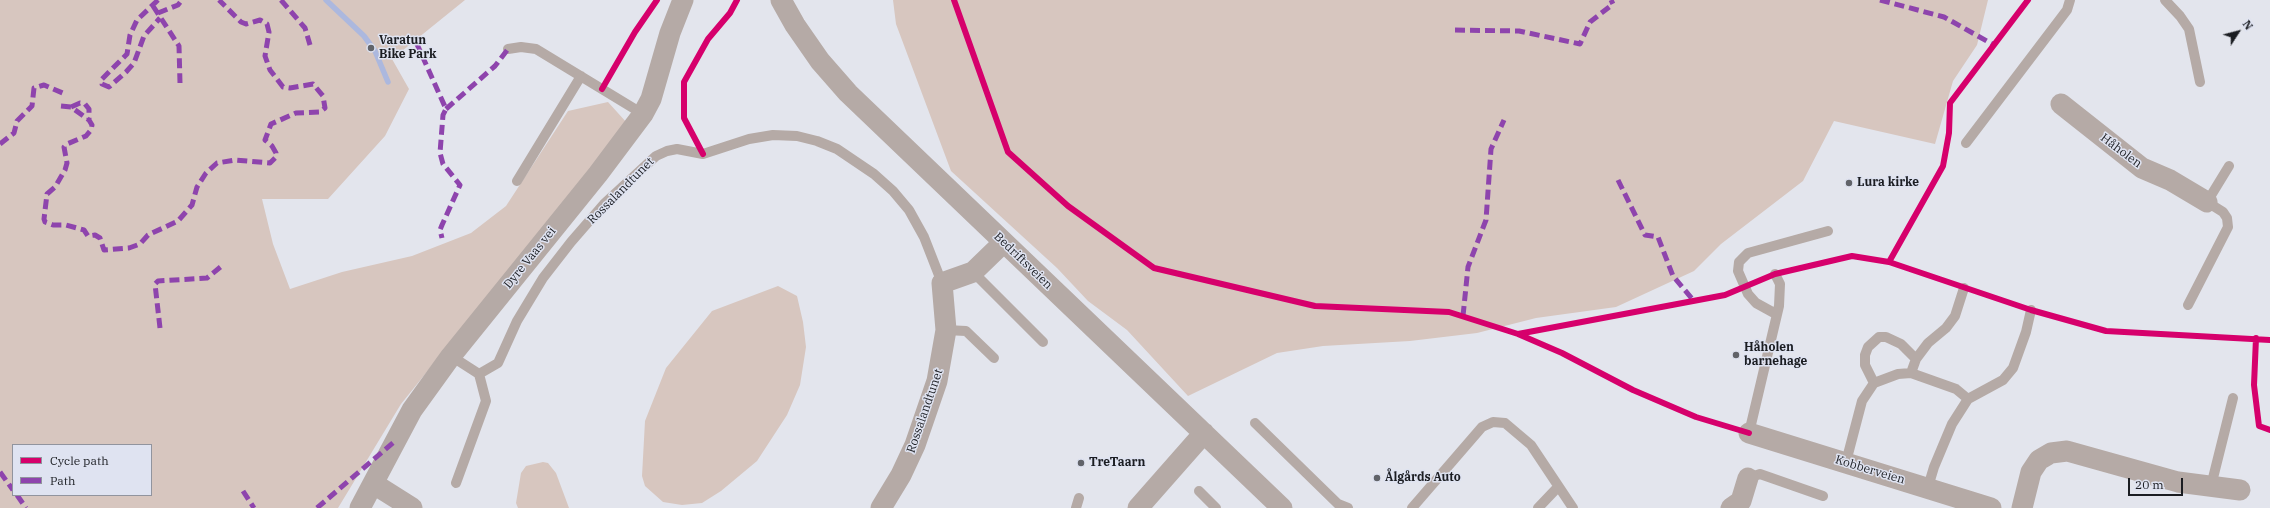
<!DOCTYPE html>
<meta charset="utf-8">
<style>
body{margin:0}
#map{position:relative;width:2270px;height:508px;overflow:hidden;background:#e3e5ed;font-family:"IBM Plex Serif",serif}
canvas{display:block}
.legend{position:absolute;left:12px;top:444px;width:140px;height:52px;box-sizing:border-box;background:#dfe3f1;border:1px solid #91949e;margin:0;padding:5px 7px;list-style:none;font-size:12px;color:#1b1d22}
.legend li{display:flex;align-items:center;gap:8px;height:20px}
.legend b{width:20px;border:1px solid #91949e}
.north{position:absolute;left:2218px;top:12px;width:40px;height:40px;-webkit-text-stroke:3px #dfe3f1;paint-order:stroke;rotate:54deg;font-size:11px;font-weight:700;line-height:16px;text-align:center;color:#1b1d22}
.north::after{content:'';display:block;margin:auto;width:14px;height:18px;background:#1b1d22;clip-path:polygon(50% 0,100% 100%,50% 72%,0 100%)}
.scale{position:absolute;left:2128px;top:478px;width:55px;height:18px;box-sizing:border-box;border:2px solid #1b1d22;border-top:0;padding-left:5px;font-size:12px;line-height:14px;white-space:nowrap;color:#1b1d22;-webkit-text-stroke:3px #dfe3f1;paint-order:stroke}
</style>
<div id="map">
<canvas width="2270" height="508"></canvas>
<ul class="legend">
<li><b style="height:5px;background:#d6006c"></b>Cycle path</li>
<li><b style="height:5px;background:#8e44ad"></b>Path</li>
</ul>
<div class="north">N</div>
<div class="scale">20 m</div>
</div>
<script>
const g = document.querySelector('canvas').getContext('2d');
g.lineJoin = 'round';
function fillPath(path, color) { g.fillStyle = color; g.fill(path, 'evenodd'); }
const shape = rows => new Path2D(rows.map(r => 'M' + r).join(''));
function stroke(path, color, width, dash) { g.strokeStyle = color; g.lineWidth = width; g.lineCap = dash ? 'butt' : 'round'; g.setLineDash(dash || []); g.stroke(path); }
function write(font, color, halo, rows, align = 'center') {
  g.font = font + ' "IBM Plex Serif",serif'; g.lineWidth = 3; g.setLineDash([]); g.textBaseline = 'middle'; g.strokeStyle = halo; g.fillStyle = color; for (const [text, x, y, turn = 0] of rows) {
    g.save(); g.translate(x, y); g.rotate((+turn || 0) * Math.PI / 180); g.textAlign = isNaN(turn) ? turn : align; if (halo) g.strokeText(text, 0, 0); g.fillText(text, 0, 0); g.restore();
  }
}
fillPath(shape([
 [0,0,465,0,392,59,409,89,385,136,328,199,262,199,273,244,290,289,342,272,412,256,471,233,506,206,568,111,608,102,627,123,401,404,338,508,0,508],
 [13,445,151,445,151,495,13,495],
 [893,0,1988,0,1977,45,1953,81,1935,144,1834,121,1803,181,1721,244,1694,271,1616,307,1536,318,1477,333,1410,341,1323,346,1277,353,1188,396,1127,330,1088,301,1057,268,951,171,896,24],
 [778,286,797,296,803,322,806,347,800,385,787,415,757,461,721,491,702,503,682,505,663,502,645,486,642,476,645,421,666,368,712,311],
 [543,462,548,463,556,473,569,508,518,508,516,503,521,473,526,466]
]), '#d7c6bf');
stroke(shape([
 [326,0,364,36,375,51,388,82]
]), '#acb8de', 5.5);
stroke(shape([
 [2165,0,2180,16,2189,29,2200,82],
 [508,49,521,47,536,49,643,114],
 [1966,143,2067,10,2070,0],
 [517,181,581,76],
 [973,272,1043,342],
 [2188,305,2228,227,2227,218,2223,212,2207,202,2229,166],
 [1776,314,1756,303,1748,294,1738,271,1739,262,1748,253,1828,231],
 [946,330,966,331,994,358],
 [451,356,479,374,498,363,517,321,543,278,571,242,604,204,656,156,667,151,677,149,703,154,749,139,773,135,797,136,817,141,837,149,874,174,893,191,909,210,924,237,942,283],
 [1911,373,1916,359,1928,343,1946,328,1955,316,1964,288],
 [1874,383,1865,365,1865,355,1868,347,1879,337,1886,337,1901,344,1916,359],
 [1255,423,1338,504,1348,508],
 [1749,433,1779,306,1780,284,1775,274],
 [1846,462,1862,401,1874,383,1898,374,1911,373,1956,389,1968,399],
 [1748,478,1760,474,1823,496],
 [456,483,486,401,479,374],
 [2211,486,2233,398],
 [1928,487,1934,467,1952,424,1968,399,2003,380,2013,368,2026,332,2031,310],
 [1199,491,1216,508],
 [1076,508,1079,498],
 [1412,508,1482,427,1493,422,1505,423,1531,445,1573,508],
 [1538,508,1558,487]
]), '#b5aaa6', 10);
stroke(shape([
 [781,0,795,25,820,61,848,93,1282,508],
 [2061,104,2142,168,2170,180,2207,202],
 [1749,433,1991,508],
 [374,484,412,508],
 [360,508,412,410,451,356,598,174,643,114,651,99,670,33,683,0],
 [881,508,901,475,915,445,937,381,946,330,942,283,973,272,1003,243],
 [1138,508,1204,433],
 [1731,508,1741,501,1748,478],
 [2022,508,2031,472,2039,460,2051,453,2067,451,2178,482,2240,490]
]), '#b5aaa6', 21);
stroke(shape([
 [158,0,137,20,130,35,127,54,102,79,102,84,109,87,126,72,134,63,144,36,160,18],
 [281,0,305,28,310,45],
 [1880,0,1944,17,1994,45],
 [153,6,179,46,180,83],
 [158,13,178,5,182,0],
 [1455,30,1519,31,1580,44,1590,22,1613,4,1611,0],
 [416,42,446,109,443,115,440,153,443,164,460,185,442,225,440,230,442,238],
 [61,106,71,107,89,120,92,125,91,130,86,136,67,144,64,147,67,163,65,170,55,187,47,194,44,219,45,222,53,225,66,225,84,230,88,236,95,235,100,238,104,250,129,248,140,244,148,235,178,221,192,205,197,187,206,173,217,163,235,160,270,163,276,157,276,153,272,146,265,140,271,124,296,113,320,112,325,108,323,96,313,84,290,88,283,87,270,70,265,56,269,32,267,24,260,20,246,24,241,22,219,0],
 [71,107,80,103,85,104,89,109,89,120],
 [446,109,495,66,508,49],
 [0,144,14,133,17,121,32,106,34,88,44,85,65,94],
 [1618,180,1645,235,1658,237,1673,276,1694,301],
 [1463,316,1468,267,1486,220,1491,149,1504,120],
 [160,328,155,284,158,281,207,278,224,264],
 [0,472,13,490],
 [243,491,254,508],
 [17,495,26,508],
 [317,508,394,442]
]), '#8e44ad', 5, [10, 5]);
stroke(shape([
 [954,0,1008,152,1068,206,1154,268,1315,306,1449,312,1518,334,1562,353,1633,390,1696,417,1749,433],
 [602,89,635,32,657,0],
 [703,154,684,118,684,82,708,39,730,13,737,0],
 [1889,262,2031,310,2106,331,2270,340],
 [1518,334,1725,295,1775,274,1852,256,1889,262,1943,166,1949,133,1950,103,2028,0],
 [2256,338,2254,385,2259,426,2270,430]
]), '#d6006c', 6);
for (const [x, y, r, color] of [
 [371,48,4,"#616369"],
 [1849,183,4,"#616369"],
 [1736,355,4,"#616369"],
 [1081,463,4,"#616369"],
 [1377,478,4,"#616369"]
]) { const dot = new Path2D(); dot.arc(x, y, r, 0, 2 * Math.PI); g.fillStyle = color; g.fill(dot); stroke(dot, '#dfe3f1', 1.5); }
write('bold 12px', '#1b1d22', '#dfe3f1', [
 ["Varatun",379,41],
 ["Bike Park",379,55],
 ["Lura kirke",1857,183],
 ["Håholen",1744,348],
 ["barnehage",1744,362],
 ["TreTaarn",1089,463],
 ["Ålgårds Auto",1385,478]
], 'left');
write('12px', '#1b1d22', '#dfe3f1', [
 ["Håholen",2121,151,37],
 ["Rossalandtunet",621,191,-45],
 ["Dyre Vaas vei",530,258,-51],
 ["Bedriftsveien",1023,261,44],
 ["Rossalandtunet",925,411,-71],
 ["Kobberveien",1870,470,17]
]);
</script>
